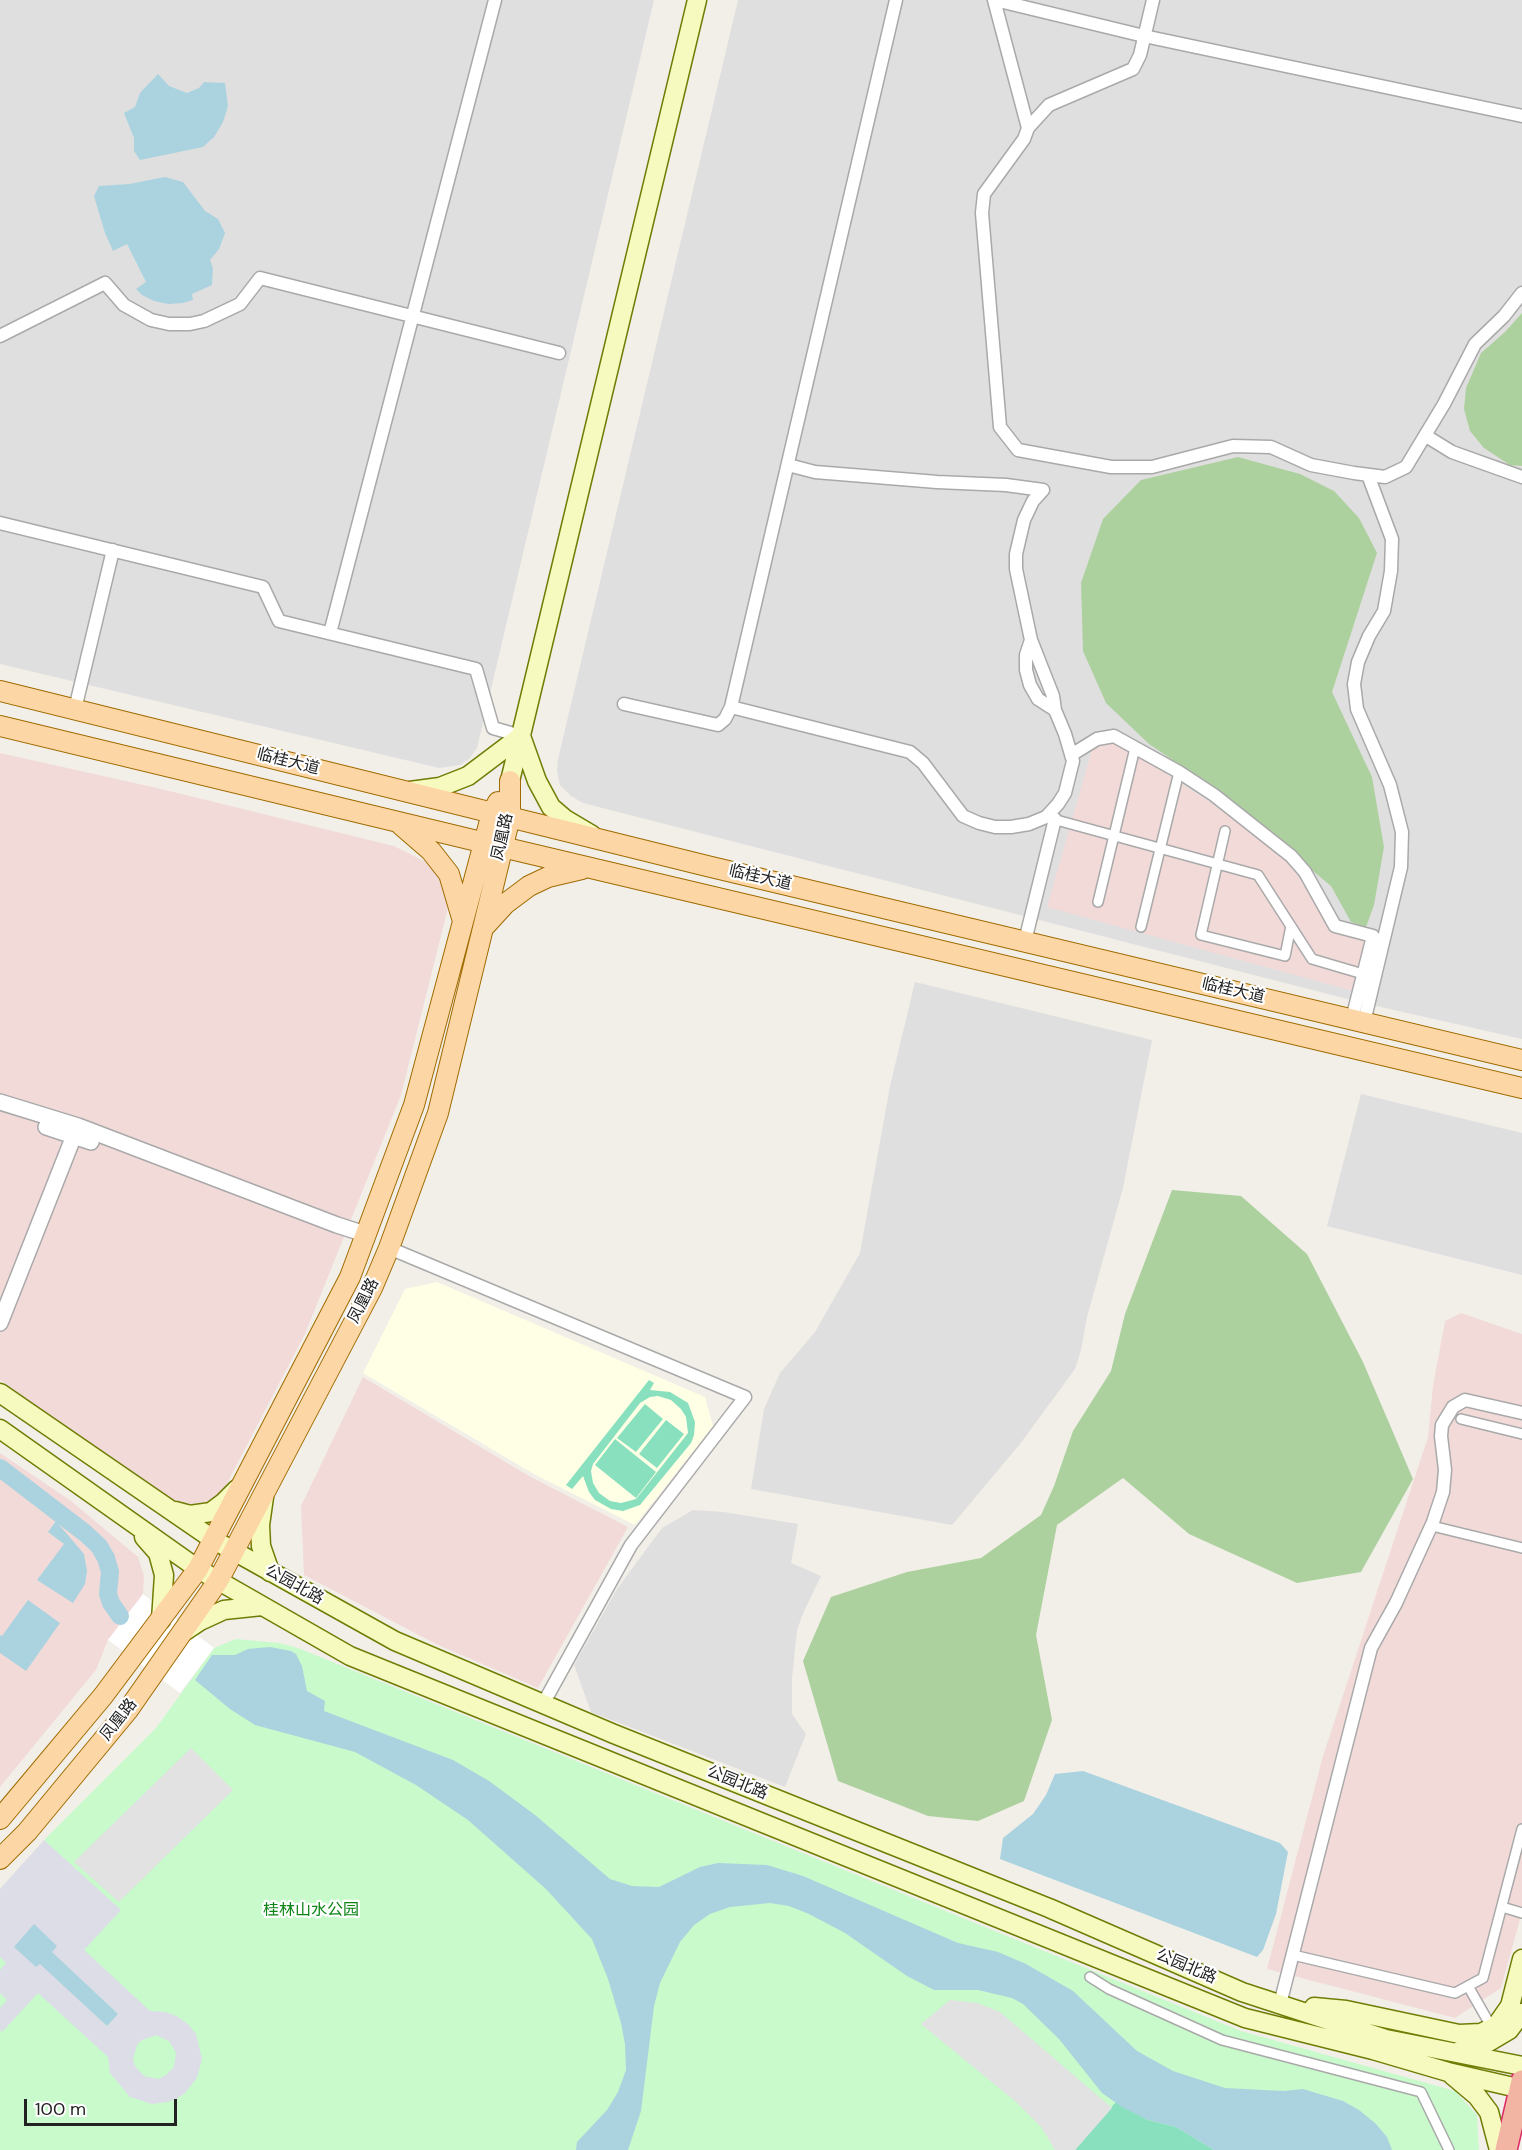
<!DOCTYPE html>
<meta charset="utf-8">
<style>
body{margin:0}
#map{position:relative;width:1522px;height:2150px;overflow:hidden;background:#f2efe9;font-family:"DM Sans",sans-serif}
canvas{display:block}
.scale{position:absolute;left:24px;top:2099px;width:153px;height:27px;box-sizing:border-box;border:3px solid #222;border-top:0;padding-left:8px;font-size:18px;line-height:21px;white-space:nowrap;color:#222;-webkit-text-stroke:4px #fff;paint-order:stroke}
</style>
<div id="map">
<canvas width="1522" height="2150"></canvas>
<div class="scale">100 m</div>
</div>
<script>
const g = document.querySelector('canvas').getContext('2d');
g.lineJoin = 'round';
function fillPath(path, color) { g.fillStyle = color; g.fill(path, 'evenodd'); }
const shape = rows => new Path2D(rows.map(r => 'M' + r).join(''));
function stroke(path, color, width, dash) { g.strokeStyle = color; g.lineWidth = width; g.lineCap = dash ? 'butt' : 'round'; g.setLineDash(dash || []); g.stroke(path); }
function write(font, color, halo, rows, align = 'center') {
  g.font = font + ' "DM Sans","Noto Sans SC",sans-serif'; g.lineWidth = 4.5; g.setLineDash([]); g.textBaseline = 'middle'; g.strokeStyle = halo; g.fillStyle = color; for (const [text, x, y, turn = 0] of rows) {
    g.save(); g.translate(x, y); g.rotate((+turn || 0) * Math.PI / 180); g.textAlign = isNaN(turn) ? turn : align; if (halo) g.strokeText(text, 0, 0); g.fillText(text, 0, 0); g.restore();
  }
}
fillPath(shape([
 [0,0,654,0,477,748,469,759,460,765,439,768,0,664],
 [738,0,1522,0,1522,1039,1363,1003,583,803,571,796,560,785,557,771,558,759],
 [915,982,1152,1040,1123,1188,1087,1317,1081,1350,1075,1369,1020,1444,952,1525,751,1489,764,1409,780,1373,815,1332,860,1253,890,1086],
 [1361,1094,1522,1133,1522,1275,1327,1226],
 [693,1510,724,1512,798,1524,791,1563,821,1576,804,1611,797,1630,792,1679,792,1714,806,1734,785,1787,591,1712,574,1665,617,1589,662,1528]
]), '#e0dfdf');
fillPath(shape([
 [1116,741,1277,846,1288,855,1328,920,1378,940,1364,994,1047,907,1094,743],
 [0,753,157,788,394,846,426,862,445,880,450,900,401,1095,305,1334,223,1491,211,1501,196,1506,172,1500,156,1492,0,1380],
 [1461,1313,1522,1334,1522,1912,1501,1988,1455,2018,1267,1969,1323,1756,1428,1437,1433,1386,1445,1321],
 [363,1377,529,1476,628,1527,538,1688,436,1644,304,1575,301,1506],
 [0,1453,71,1501,138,1557,144,1576,143,1594,108,1640,96,1670,0,1787]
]), '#f2dad9');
fillPath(shape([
 [437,1282,705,1397,713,1426,635,1525,534,1474,363,1373,405,1289]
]), '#ffffe5');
fillPath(shape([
 [1522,313,1522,466,1510,465,1484,448,1470,431,1464,409,1466,388,1481,353,1505,332],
 [1238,457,1300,474,1334,491,1359,518,1377,553,1332,692,1372,777,1384,847,1374,905,1366,927,1351,922,1331,886,1208,784,1149,744,1106,703,1083,651,1081,583,1103,519,1141,480],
 [1172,1190,1241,1196,1307,1254,1363,1362,1413,1479,1361,1572,1297,1583,1189,1534,1123,1478,1057,1525,1036,1635,1052,1720,1024,1801,978,1821,928,1816,838,1781,803,1661,831,1597,907,1572,981,1558,1041,1515,1054,1486,1073,1431,1111,1371,1125,1314]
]), '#add19e');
fillPath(shape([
 [236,1639,279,1643,298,1648,1241,2031,1455,2091,1477,2115,1479,2150,0,2150,0,1889,48,1836,156,1728,214,1648]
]), '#c8facc');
fillPath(shape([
 [649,1380,654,1383,650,1390,670,1392,688,1403,695,1422,694,1435,691,1443,640,1505,623,1511,611,1509,595,1500,589,1492,583,1476,572,1489,566,1485],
 [658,1396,671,1400,681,1409,686,1417,688,1433,636,1499,621,1503,610,1501,599,1493,593,1483,591,1471,593,1464,640,1403,650,1397],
 [645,1404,663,1419,636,1452,617,1438],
 [666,1420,684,1434,657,1468,639,1454],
 [615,1439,656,1472,636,1498,595,1465],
 [1116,2102,1148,2120,1176,2127,1214,2150,1075,2150]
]), '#88e0be');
fillPath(shape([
 [191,1748,233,1790,119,1902,74,1862],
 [950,2000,977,2003,1000,2012,1112,2108,1075,2150,1055,2150,1042,2128,1016,2102,921,2024]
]), '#e2e2e2');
fillPath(shape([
 [44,1840,121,1910,84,1950,150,2011,166,2012,176,2016,187,2023,196,2034,202,2059,197,2078,184,2094,176,2099,168,2102,152,2104,130,2097,110,2073,108,2057,38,1993,2,2032,0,2030,0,2008,7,2000,0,1993,0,1970,6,1963,0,1957,0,1889],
 [51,1952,118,2014,107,2026,40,1963],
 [156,2035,169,2041,176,2053,174,2067,165,2076,158,2079,144,2076,135,2066,133,2059,137,2045,142,2040]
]), '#dddde8');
fillPath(shape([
 [158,74,169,86,187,93,199,88,204,82,225,83,228,106,223,122,214,137,203,147,140,160,134,151,134,138,124,113,135,107,140,93],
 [165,177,183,182,205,211,218,219,225,233,219,249,210,260,213,268,212,285,192,294,193,300,183,303,168,304,154,301,142,295,136,289,146,282,127,244,113,251,105,233,94,196,99,186,129,184],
 [56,1521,84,1554,87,1571,85,1584,73,1603,37,1580,64,1544,48,1532],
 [28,1600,60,1623,26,1671,0,1653,0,1635,2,1636],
 [270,1647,291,1651,296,1654,302,1666,307,1691,325,1701,324,1711,453,1760,489,1781,535,1815,610,1879,632,1886,659,1887,700,1867,718,1863,767,1865,803,1876,958,1943,998,1952,1026,1964,1073,1991,1137,2051,1173,2071,1225,2088,1284,2091,1303,2089,1343,2101,1359,2110,1376,2124,1387,2137,1392,2150,1214,2150,1176,2127,1148,2120,1122,2107,1102,2093,1059,2039,1023,2004,1012,1998,978,1990,934,1990,907,1976,845,1933,809,1914,789,1906,770,1903,730,1907,710,1914,694,1925,680,1942,660,1983,654,2006,641,2111,628,2150,576,2150,577,2142,607,2110,618,2092,626,2070,625,2044,621,2023,608,1979,592,1939,546,1889,468,1820,416,1785,355,1752,255,1725,230,1709,195,1680,212,1655,235,1655,248,1649],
 [1083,1771,1280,1843,1288,1852,1276,1914,1263,1950,1257,1957,1000,1859,1003,1838,1033,1814,1046,1795,1055,1774],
 [34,1924,57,1946,52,1952,118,2014,107,2026,40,1964,36,1967,14,1947]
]), '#aad3df');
fillPath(shape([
 [143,1594,214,1648,180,1693,108,1640]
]), '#fff');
stroke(shape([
 [0,1468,85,1533,99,1546,106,1558,110,1572,108,1594,111,1603,120,1616]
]), '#aad3df', 18);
const pedestrian = shape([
 [1049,818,1258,875,1312,959,1363,974],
 [1225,831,1201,935,1285,956,1291,926],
 [1098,902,1135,748],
 [1141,927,1179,772],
 [1461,1419,1522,1434],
 [1432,1526,1522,1548],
 [1502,1907,1522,1913],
 [1293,1955,1455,1993,1483,1978,1522,1829],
 [1090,1977,1109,1989,1222,2040,1421,2092,1449,2150],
 [1468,1986,1492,2028]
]);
const minor = shape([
 [994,0,1028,128],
 [995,0,1144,36,1522,116],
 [1153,0,1140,55,1133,69,1049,105,1028,128,1024,139,984,194,982,213,1000,427,1018,450,1111,467,1152,467,1233,446,1271,447,1311,465,1354,473,1385,477,1406,467,1444,404,1475,344,1504,316,1522,293],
 [0,336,105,283,124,305,151,320,169,324,190,324,204,321,240,304,260,278,559,353],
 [1426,436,1452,452,1522,477],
 [788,465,815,472,937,482,1006,485,1043,490],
 [0,523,263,587,279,621,476,669,493,728,521,736],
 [330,633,495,0],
 [1031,640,1026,655,1026,670,1030,685,1038,699,1055,710],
 [624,704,718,725,725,719,731,707,896,0],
 [731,707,910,752,923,763,963,816,979,823,995,827,1011,827,1029,824,1046,817,1058,804,1065,793,1073,761,1065,734,1055,710,1053,696,1031,640,1016,569,1016,554,1024,520,1033,501,1043,490],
 [75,709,113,550],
 [1071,755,1097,739,1114,736,1179,772,1214,795,1291,856,1305,872,1335,926,1373,936,1352,1019],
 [1025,941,1055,819],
 [1364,1022,1401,867,1402,832,1390,785,1357,709,1354,684,1358,662,1369,636,1384,611,1391,571,1392,539,1368,475],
 [389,1248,745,1397,631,1545,543,1704],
 [1280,2004,1371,1648,1396,1603,1433,1522,1443,1492,1445,1470,1441,1436,1442,1425,1453,1407,1465,1400,1522,1413]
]);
const tertiary = shape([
 [0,1102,78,1126,337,1225,365,1234],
 [46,1127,91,1142],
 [0,1323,77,1128]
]);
const secondary = shape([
 [510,781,697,0],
 [410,791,440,787,468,776,521,736,537,781,551,807,565,819,592,835],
 [0,1393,214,1540,395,1641,614,1734,1049,1908,1242,1992,1386,2039,1522,2066],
 [0,1429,198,1569,350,1656,1245,2018,1373,2050,1448,2072,1522,2089],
 [264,1497,260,1525,261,1546,270,1572],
 [175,1511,190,1515,211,1512,223,1503,237,1489],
 [144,1537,158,1553,164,1575,161,1620],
 [182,1633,200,1621,224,1610,262,1606],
 [1314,2007,1346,2010,1459,2034,1481,2033,1496,2026,1510,2006,1522,1959],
 [1459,2051,1482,2046,1509,2030,1522,2013],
 [1452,2075,1477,2096,1489,2112,1499,2150]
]);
const primary = shape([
 [0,691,707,866,1522,1060],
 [0,726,502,847,1522,1088],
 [401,825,431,851,449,874,462,918],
 [484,927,505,904,529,886,548,877,582,869],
 [0,1819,103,1696,198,1569,350,1277,414,1105,492,813,498,802],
 [0,1859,27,1832,128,1710,218,1581,372,1288,389,1248,438,1113,510,817,510,781]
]);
const trunk = shape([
 [1506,2150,1522,2081]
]);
stroke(pedestrian, '#a9a9a9', 12);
stroke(minor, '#a9a9a9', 15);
stroke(tertiary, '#a9a9a9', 18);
stroke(secondary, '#707d05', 21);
stroke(primary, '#a06b00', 22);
stroke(trunk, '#dc2a67', 24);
stroke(pedestrian, '#fff', 9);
stroke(minor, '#fff', 12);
stroke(tertiary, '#fff', 15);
stroke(secondary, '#f7fabf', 18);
stroke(primary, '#fcd6a4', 20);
stroke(trunk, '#f2b4a3', 21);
write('16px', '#222', '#fff', [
 ["临桂大道",288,762,14],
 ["凤凰路",503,837,-78],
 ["临桂大道",760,878,13],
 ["临桂大道",1233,991,13],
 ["凤凰路",364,1301,-63],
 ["公园北路",294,1585,29],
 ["凤凰路",119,1720,-52],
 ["公园北路",737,1783,22],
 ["公园北路",1186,1967,23]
]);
write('16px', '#0c8416', '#fff', [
 ["桂林山水公园",311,1911]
]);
</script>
